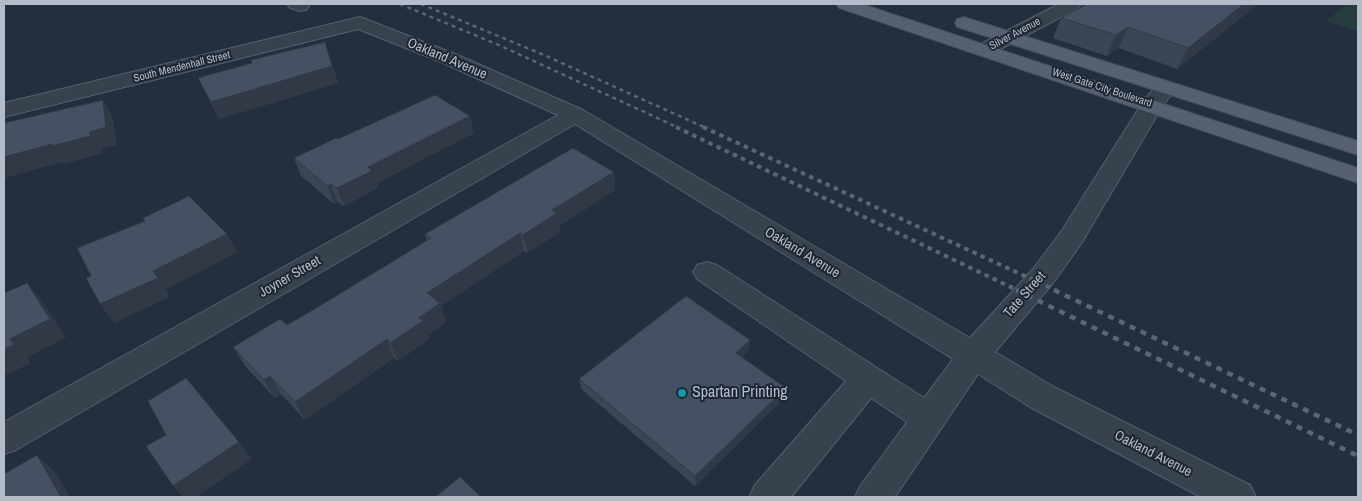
<!DOCTYPE html>
<style>
body{margin:0}
#map{position:relative;width:1362px;height:501px;overflow:hidden;background:#242f3e;font-family:"Archivo Narrow",sans-serif}
canvas{display:block}
.frame{position:absolute;inset:0;border:5px solid #b4bcc9;pointer-events:none}
</style>
<div id="map">
<canvas width="1362" height="501"></canvas>
<div class="frame"></div>
</div>
<script>
const g = document.querySelector('canvas').getContext('2d');
g.lineJoin = 'round';
function fillPath(path, color) { g.fillStyle = color; g.fill(path, 'evenodd'); }
const shape = rows => new Path2D(rows.map(r => 'M' + r).join(''));
function stroke(path, color, width, dash) { g.strokeStyle = color; g.lineWidth = width; g.lineCap = dash ? 'butt' : 'round'; g.setLineDash(dash || []); g.stroke(path); }
function write(font, color, halo, rows, align = 'center') {
  g.font = font + ' "Archivo Narrow",sans-serif'; g.lineWidth = 4; g.setLineDash([]); g.textBaseline = 'middle'; g.strokeStyle = halo; g.fillStyle = color; for (const [text, x, y, turn = 0] of rows) {
    g.save(); g.translate(x, y); g.rotate((+turn || 0) * Math.PI / 180); g.textAlign = isNaN(turn) ? turn : align; if (halo) g.strokeText(text, 0, 0); g.fillText(text, 0, 0); g.restore();
  }
}
fillPath(shape([
 [1348,4,1358,6,1358,31,1326,21]
]), '#263c3f');
const minor = shape([
 [287,4,307,4,309,6,306,10,300,11,290,8,287,4],
 [1059,4,1081,4,1078,8,991,54,984,56,977,54,974,50,977,46,1059,4],
 [360,17,455,54,583,110,970,338,1033,269,1061,232,1144,100,1159,83,1166,81,1173,83,1177,87,1162,107,1081,244,1053,283,995,352,1054,387,1250,485,1256,497,1201,497,1030,407,978,374,895,497,855,497,861,485,907,422,871,398,791,497,749,497,755,485,846,381,697,279,693,272,697,265,707,262,717,265,924,398,953,359,575,124,16,450,4,454,4,422,558,115,441,62,358,29,4,117,4,103,360,17]
]);
const major = shape([
 [836,4,862,4,1358,168,1358,183,839,8,836,4],
 [964,17,1358,141,1358,155,957,27,955,23,957,19,964,17]
]);
stroke(minor, '#565f6c', 2);
stroke(major, '#414a57', 2);
fillPath(minor, '#38414e');
fillPath(major, '#56606e');
stroke(shape([
 [400,4,501,46,679,128],
 [421,4,544,55,706,128]
]), '#5a6575', 2.5, [4, 4]);
stroke(shape([
 [676,127,1019,291],
 [703,127,1057,291]
]), '#5a6575', 4, [4.5, 4.5]);
stroke(shape([
 [1016,290,1358,456],
 [1054,290,1358,435]
]), '#5a6575', 4.5, [6, 6]);
fillPath(shape([
 [1087,4,1258,4,1177,69,1119,48,1107,56,1053,38,1061,18],
 [325,42,338,83,219,119,198,78],
 [470,116,474,133,377,183,378,188,344,206,338,202,334,204,301,176,294,158,338,139],
 [614,172,615,190,559,226,560,232,527,253,524,251,441,306,446,322,428,335,429,339,398,361,394,358,305,420,281,394,275,398,245,366,233,347,287,325,318,307,427,241,425,234],
 [750,340,749,350,742,357,784,398,695,486,581,389,579,379]
]), '#3b4654');
fillPath(shape([
 [1244,4,1258,4,1177,69,1188,48],
 [1128,27,1119,48,1107,56,1116,35],
 [325,42,338,83,219,119,211,102],
 [103,100,113,118,117,145,101,149,101,154,64,164,63,162,4,178,4,157],
 [470,116,474,133,377,183,378,188,344,206,337,188,368,167],
 [614,172,615,190,559,226,560,232,527,253,523,235,552,210],
 [331,184,338,202,334,204,327,186],
 [520,233,524,251,441,306,446,322,428,335,429,339,398,361,390,343,419,318,427,293],
 [227,234,238,252,166,289,170,297,114,323,100,304,153,271],
 [27,283,42,301,66,338,27,357,31,363,4,376,4,349],
 [387,339,394,358,305,420,295,402],
 [750,340,749,350,735,363,736,353],
 [270,376,281,394,275,398,264,380],
 [786,388,784,398,695,486,695,476],
 [239,442,252,459,196,497,183,497,173,486],
 [37,455,56,473,70,497,61,497]
]), '#303945');
const building = shape([
 [1087,4,1244,4,1188,48,1128,27,1116,35,1061,18,1087,4],
 [325,42,332,66,211,102,198,78,252,63,251,60,325,42],
 [435,95,470,116,368,167,372,171,337,188,331,184,327,186,294,158,336,138,338,139,435,95],
 [103,100,106,127,90,132,90,136,52,146,52,144,4,157,4,123,103,100],
 [573,148,614,172,552,210,557,213,523,235,520,233,427,293,440,303,419,318,423,321,390,343,387,339,295,402,270,376,264,380,233,347,280,319,287,325,318,307,431,238,425,234,573,148],
 [189,196,227,234,153,271,158,278,100,304,86,278,91,276,77,248,145,221,143,218,189,196],
 [27,283,50,319,10,339,14,345,4,349,4,293,27,283],
 [686,296,750,340,736,353,786,388,695,476,579,379,686,296],
 [186,378,239,442,173,486,146,446,166,435,148,401,186,378],
 [37,455,61,497,4,497,4,474,37,455],
 [460,477,481,497,435,497,460,477]
]);
fillPath(building, '#455162');
stroke(building, '#303945', 1);
for (const [x, y, r, color] of [
 [682,393,5,"#0f9aa8"]
]) { const dot = new Path2D(); dot.arc(x, y, r, 0, 2 * Math.PI); g.fillStyle = color; g.fill(dot); stroke(dot, '#1d2633', 2); }
write('11px', '#b4bcc9', '#1d2633', [
 ["Silver Avenue",1015,34,-28],
 ["South Mendenhall Street",182,67,-14],
 ["West Gate City Boulevard",1102,88,18]
]);
write('14px', '#b4bcc9', '#1d2633', [
 ["Oakland Avenue",447,59,23],
 ["Oakland Avenue",802,253,31],
 ["Joyner Street",290,277,-30],
 ["Tate Street",1025,295,-49],
 ["Oakland Avenue",1153,454,27]
]);
write('16px', '#b4bcc9', '#1d2633', [
 ["Spartan Printing",692,393]
], 'left');
</script>
